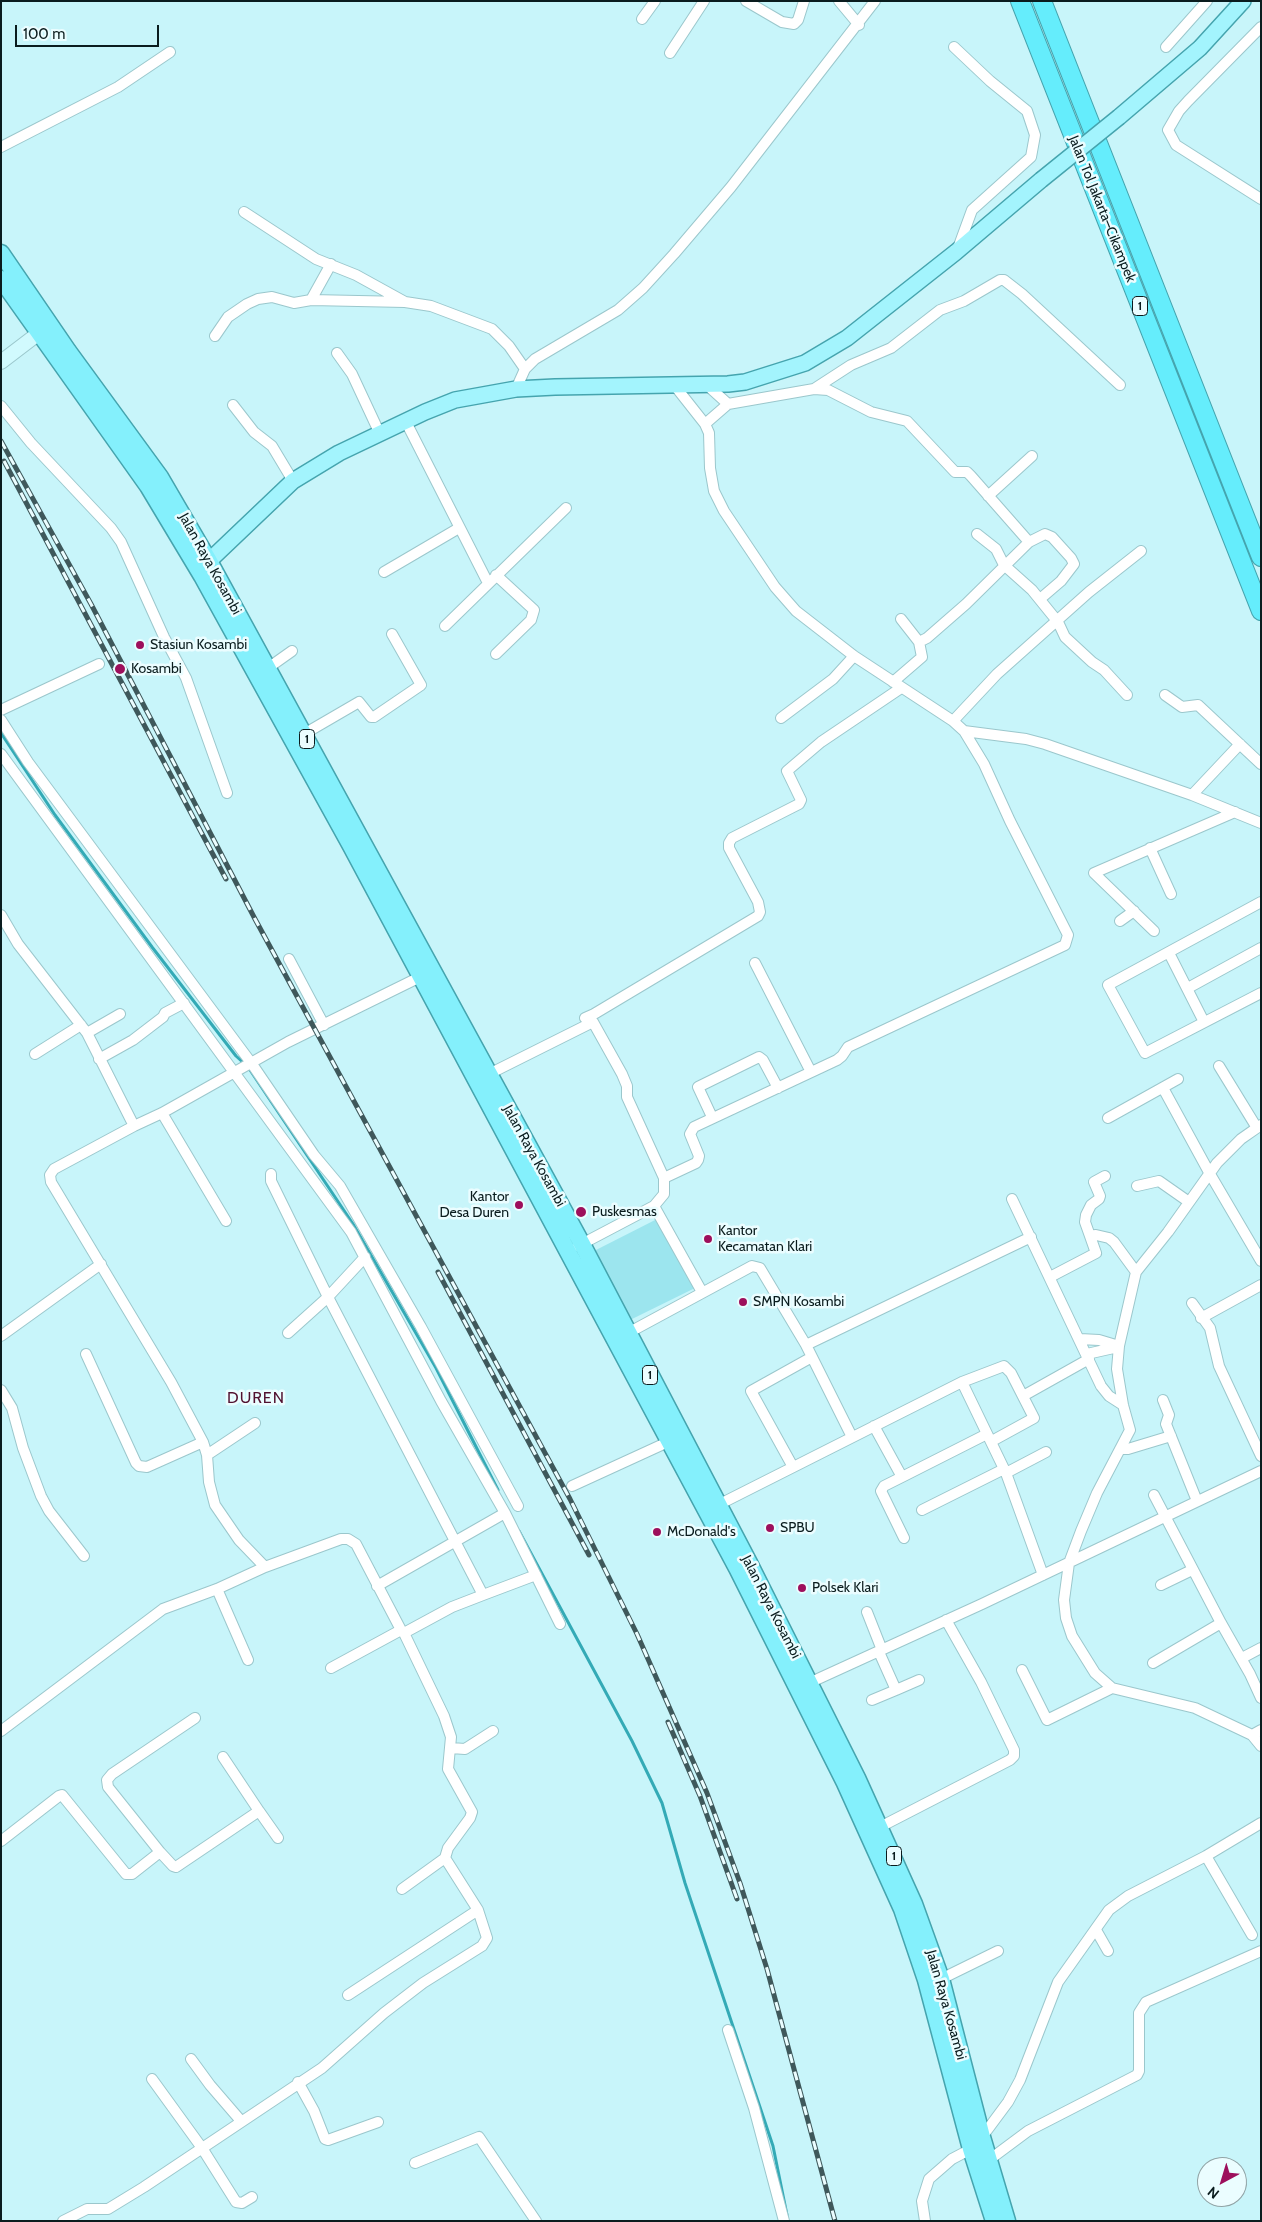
<!DOCTYPE html>
<meta charset="utf-8">
<style>
body{margin:0}
#map{position:relative;width:1262px;height:2222px;overflow:hidden;background:#c8f5fa;font-family:Cabin,sans-serif}
canvas{display:block}
.frame{position:absolute;inset:0;border:2px solid #0a1c1e;pointer-events:none}
.north{position:absolute;left:1197px;top:2157px;width:50px;height:50px;box-sizing:border-box;background:#ebfdff;border:1px solid #91a3a5;border-radius:50%;rotate:219deg;font-size:14px;font-weight:700;line-height:20px;text-align:center;color:#0a1c1e}
.north::after{content:'';display:block;margin:auto;width:18px;height:22px;background:#9d0f5c;clip-path:polygon(50% 0,100% 100%,50% 72%,0 100%)}
.scale{position:absolute;left:15px;top:25px;width:144px;height:22px;box-sizing:border-box;border:2px solid #0a1c1e;border-top:0;padding-left:6px;font-size:15px;line-height:18px;white-space:nowrap;color:#0a1c1e;-webkit-text-stroke:4px #ebfdff;paint-order:stroke}
</style>
<div id="map">
<canvas width="1262" height="2222"></canvas>
<div class="frame"></div>
<div class="north">N</div>
<div class="scale">100 m</div>
</div>
<script>
const g = document.querySelector('canvas').getContext('2d');
g.lineJoin = 'round';
function fillPath(path, color) { g.fillStyle = color; g.fill(path, 'evenodd'); }
const shape = rows => new Path2D(rows.map(r => 'M' + r).join(''));
function stroke(path, color, width, dash) { g.strokeStyle = color; g.lineWidth = width; g.lineCap = dash ? 'butt' : 'round'; g.setLineDash(dash || []); g.stroke(path); }
function write(font, color, halo, rows, align = 'center') {
  g.font = font + ' Cabin,sans-serif'; g.lineWidth = 5; g.setLineDash([]); g.textBaseline = 'middle'; g.strokeStyle = halo; g.fillStyle = color; for (const [text, x, y, turn = 0] of rows) {
    g.save(); g.translate(x, y); g.rotate((+turn || 0) * Math.PI / 180); g.textAlign = isNaN(turn) ? turn : align; if (halo) g.strokeText(text, 0, 0); g.fillText(text, 0, 0); g.restore();
  }
}
fillPath(shape([
 [659,1218,695,1288,628,1321,592,1252]
]), '#9ce5ee');
stroke(shape([
 [1,733,55,815,152,947,236,1056,248,1067,353,1224,436,1368,498,1490],
 [519,1531,632,1741,662,1803,685,1883,773,2146,787,2215]
]), '#34aab6', 3);
const minor = shape([
 [746,1,782,22,794,24,798,20,804,1],
 [839,1,859,25],
 [642,19,655,1],
 [1261,27,1188,101,1179,111,1168,130,1176,145,1261,199],
 [954,47,990,81,1027,111,1035,135,1031,157,972,210,957,251],
 [1166,47,1207,1],
 [670,53,704,1],
 [1,147,118,87,170,52],
 [244,212,316,259,356,275,405,302,431,306,492,329,509,346,525,369],
 [311,300,405,302],
 [215,336,228,317,247,304,258,299,272,297,294,303,311,300,331,264],
 [337,353,352,374,380,434],
 [707,385,728,404,814,389,828,390,871,412,907,421,955,472,967,472,971,476,1029,542],
 [516,389,525,369,535,359,618,310,643,288,674,254,731,187,875,1],
 [814,389,851,365,891,348,940,310,964,301,1000,280,1004,280,1022,294,1120,385],
 [233,405,254,432,272,446,293,481],
 [1,406,31,443,111,528,121,542,164,637,186,678,227,793],
 [406,422,488,583],
 [705,424,728,404],
 [988,496,1032,456],
 [977,534,996,549,1004,565,1032,590,1049,611,1058,622,1065,637,1092,662,1104,670,1127,695],
 [384,572,459,528],
 [445,626,566,508],
 [919,642,927,638,966,604,1029,542,1045,534,1052,537,1071,558,1074,564,1061,581,1040,599],
 [496,654,531,620,534,610,496,575],
 [268,668,292,651],
 [893,682,922,657,919,642,901,619],
 [1165,695,1182,707,1198,705,1261,764],
 [1,710,99,664],
 [781,718,833,679,854,656],
 [1,720,28,762,252,1064,314,1155,340,1186,421,1327,518,1506],
 [953,721,997,674,1089,592,1141,551],
 [964,731,1026,739,1045,744,1192,795,1261,823],
 [304,734,359,702,371,717,374,717,421,685,392,634],
 [1,754,351,1232,441,1401,505,1513,560,1624],
 [1192,795,1240,744],
 [1150,848,1171,894],
 [1261,902,1108,985,1145,1053,1261,993],
 [1,915,18,944,87,1033,134,1126],
 [1120,921,1134,911],
 [1154,931,1094,873,1235,812],
 [1169,953,1204,1022],
 [289,959,324,1025],
 [755,963,811,1072],
 [1188,988,1261,948],
 [585,1018,594,1014,758,916,760,912,758,902,729,848,729,843,732,838,799,804,801,800,787,771,821,742,901,688],
 [87,1033,120,1014],
 [35,1054,81,1025],
 [99,1059,133,1040,163,1017,165,1013,184,1003],
 [1219,1066,1257,1128],
 [489,1074,593,1022,622,1074,627,1086,627,1097,664,1178],
 [1163,1088,1210,1174,1261,1261],
 [162,1113,226,1221],
 [712,1117,698,1087,759,1057,763,1060,778,1088],
 [1108,1118,1178,1079],
 [1261,1125,1241,1139,1217,1163,1168,1232,1136,1272,1119,1346,1117,1369,1123,1405,1130,1430,1097,1493,1081,1531,1069,1563,1064,1600,1066,1618,1072,1636,1095,1673,1112,1688,1195,1708,1252,1735,1261,1746],
 [271,1174,271,1181,328,1297,483,1595,452,1607,404,1633],
 [1137,1186,1159,1181,1189,1202],
 [1012,1199,1101,1386,1109,1396,1123,1405],
 [654,1206,702,1292],
 [1090,1236,1085,1222,1086,1215,1091,1205,1099,1199,1100,1196,1094,1182,1105,1176],
 [578,1246,654,1206,664,1194,664,1178,696,1163,698,1160,699,1156,690,1134,694,1127,837,1060,842,1056,848,1047,1065,945,1068,935,1010,821,984,764,964,731,953,721,854,656,796,611,775,587,724,511,714,491,710,468,709,433,705,424,675,386],
 [1050,1277,1096,1253,1090,1236,1096,1235,1109,1238,1114,1242,1136,1272],
 [1192,1303,1210,1328,1219,1366,1261,1456],
 [1201,1318,1261,1285],
 [288,1333,328,1297,365,1257],
 [628,1333,752,1266,760,1268,806,1345,852,1437],
 [1,1336,101,1264],
 [1080,1339,1099,1340,1119,1346],
 [806,1345,1031,1237],
 [86,1354,136,1463,139,1466,147,1467,203,1442],
 [1087,1354,1118,1347],
 [962,1382,1006,1473,1043,1575],
 [1,1390,12,1408,23,1448,41,1496,49,1511,84,1556],
 [1023,1396,1089,1359],
 [1163,1400,1169,1415,1166,1424,1197,1501],
 [874,1426,902,1477,987,1434],
 [1120,1449,1128,1449,1171,1436],
 [207,1455,255,1423],
 [793,1467,751,1391,812,1357],
 [1006,1473,1046,1452],
 [902,1477,884,1486,881,1491,904,1538],
 [572,1486,668,1442],
 [1154,1495,1221,1623,1250,1674,1261,1698],
 [718,1505,962,1382,1004,1366,1011,1373,1034,1418,992,1441],
 [922,1510,1004,1469],
 [265,1567,239,1540,215,1505,209,1482,207,1455,203,1442,171,1382,51,1182,50,1175,54,1169,134,1126,162,1113,288,1042,420,977],
 [1161,1585,1192,1570],
 [377,1586,505,1513],
 [217,1589,248,1660],
 [483,1595,536,1575],
 [867,1612,882,1650],
 [879,1652,896,1690,919,1680],
 [1242,1658,1261,1648],
 [1153,1663,1221,1623],
 [331,1668,401,1630],
 [1022,1670,1047,1720,1112,1688],
 [809,1683,982,1604,1261,1471],
 [872,1700,896,1690],
 [1,1731,163,1609,217,1589,265,1567,341,1539,348,1539,356,1544,401,1630,404,1633,444,1716,451,1737,448,1769,472,1812,470,1818,448,1848,445,1858,478,1910,487,1938,482,1946,423,1983,384,2013,322,2068,144,2187,108,2209,87,2209,63,2221],
 [1252,1735,1261,1730],
 [451,1748,465,1749,493,1731],
 [259,1811,278,1838],
 [880,1827,1010,1760,1014,1756,1014,1750,981,1682,946,1620],
 [1,1841,59,1796,62,1795,126,1874,132,1874,160,1852,173,1866,176,1867,259,1811,223,1757],
 [160,1852,108,1787,107,1780,112,1774,195,1718],
 [1206,1856,1252,1935],
 [402,1889,445,1858],
 [1096,1930,1108,1951],
 [941,1979,998,1951],
 [348,1995,478,1910],
 [728,2030,754,2108,784,2221],
 [191,2059,210,2085,241,2121],
 [152,2079,202,2148,236,2202,242,2203,252,2197],
 [298,2082,314,2111,325,2139,328,2140,378,2122],
 [982,2137,1008,2102,1020,2080,1058,1982,1109,1910,1128,1896,1206,1856,1261,1823],
 [989,2160,1028,2131,1137,2075,1139,2071,1139,2013,1146,2002,1261,1951],
 [415,2163,479,2137,536,2221],
 [925,2221,922,2201,929,2179,952,2159,971,2149]
]);
const secondary = shape([
 [1,362,39,333]
]);
const primary = shape([
 [1119,117,1200,48,1243,1],
 [209,561,293,481,339,453,425,412,455,400,516,389,555,387,728,384,745,382,805,363,847,338,956,252,1041,180]
]);
const trunk = shape([
 [1,253,68,351,160,477,209,561,582,1244,749,1563,857,1778,914,1904,941,1979,982,2137,1007,2221],
 [1,279,148,486,202,576,351,846,737,1568,845,1783,902,1909,926,1980,971,2149,994,2221]
]);
const motorway = shape([
 [1020,1,1261,611],
 [1042,1,1261,557]
]);
stroke(minor, '#9bc7cc', 12);
stroke(secondary, '#9bc7cc', 16);
stroke(primary, '#45a4ae', 18);
stroke(trunk, '#45a4ae', 19);
stroke(motorway, '#45a4ae', 20);
stroke(minor, '#fff', 10);
stroke(secondary, '#d1fafe', 14);
stroke(primary, '#a3f4fd', 15);
stroke(trunk, '#84f0fc', 16);
stroke(motorway, '#65edfc', 18);
const rail = shape([
 [1,441,91,604,255,919,570,1499,637,1634,707,1793,740,1883,767,1969,835,2221],
 [4,461,226,879],
 [438,1272,589,1555],
 [668,1722,700,1796,737,1899]
]);
stroke(rail, '#3f585b', 5);
stroke(rail, '#ebfdff', 3, [9]);
const primaryBridge = shape([
 [1041,180,1119,117]
]);
stroke(primaryBridge, '#45a4ae', 18, []);
stroke(primaryBridge, '#a3f4fd', 15);
for (const [x, y, r, color] of [
 [140,645,5,"#9d0f5c"],
 [120,669,6,"#9d0f5c"],
 [519,1205,5,"#9d0f5c"],
 [581,1212,6,"#9d0f5c"],
 [708,1239,5,"#9d0f5c"],
 [743,1302,5,"#9d0f5c"],
 [770,1528,5,"#9d0f5c"],
 [657,1532,5,"#9d0f5c"],
 [802,1588,5,"#9d0f5c"]
]) { const dot = new Path2D(); dot.arc(x, y, r, 0, 2 * Math.PI); g.fillStyle = color; g.fill(dot); stroke(dot, '#ebfdff', 2); }
for (const [x, y, w] of [
 [1140,306,15],
 [307,739,15],
 [650,1375,15],
 [894,1856,15]
]) { const box = new Path2D(); box.roundRect(x - w / 2, y - 9.5, w, 19, 4); g.fillStyle = '#ebfdff'; g.fill(box); stroke(box, '#0a1c1e', 1); }
write('bold 12px', '#0a1c1e', null, [
 ["1",1140,306],
 ["1",307,739],
 ["1",650,1375],
 ["1",894,1856]
]);
write('14px', '#0a1c1e', '#ebfdff', [
 ["Jalan Tol Jakarta–Cikampek",1102,209,68],
 ["Jalan Raya Kosambi",210,564,61],
 ["Jalan Raya Kosambi",534,1156,61],
 ["Jalan Raya Kosambi",771,1607,63],
 ["Jalan Raya Kosambi",946,2005,74]
]);
write('14px', '#0a1c1e', '#ebfdff', [
 ["Stasiun Kosambi",150,645],
 ["Kosambi",131,669],
 ["Kantor",509,1197,"right"],
 ["Desa Duren",509,1213,"right"],
 ["Puskesmas",592,1212],
 ["Kantor",718,1231],
 ["Kecamatan Klari",718,1247],
 ["SMPN Kosambi",753,1302],
 ["SPBU",780,1528],
 ["McDonald's",667,1532],
 ["Polsek Klari",812,1588]
], 'left');
g.letterSpacing = '1px';
write('16px', '#511130', '#ebfdff', [
 ["DUREN",256,1398]
]);
g.letterSpacing = '0px';
</script>
